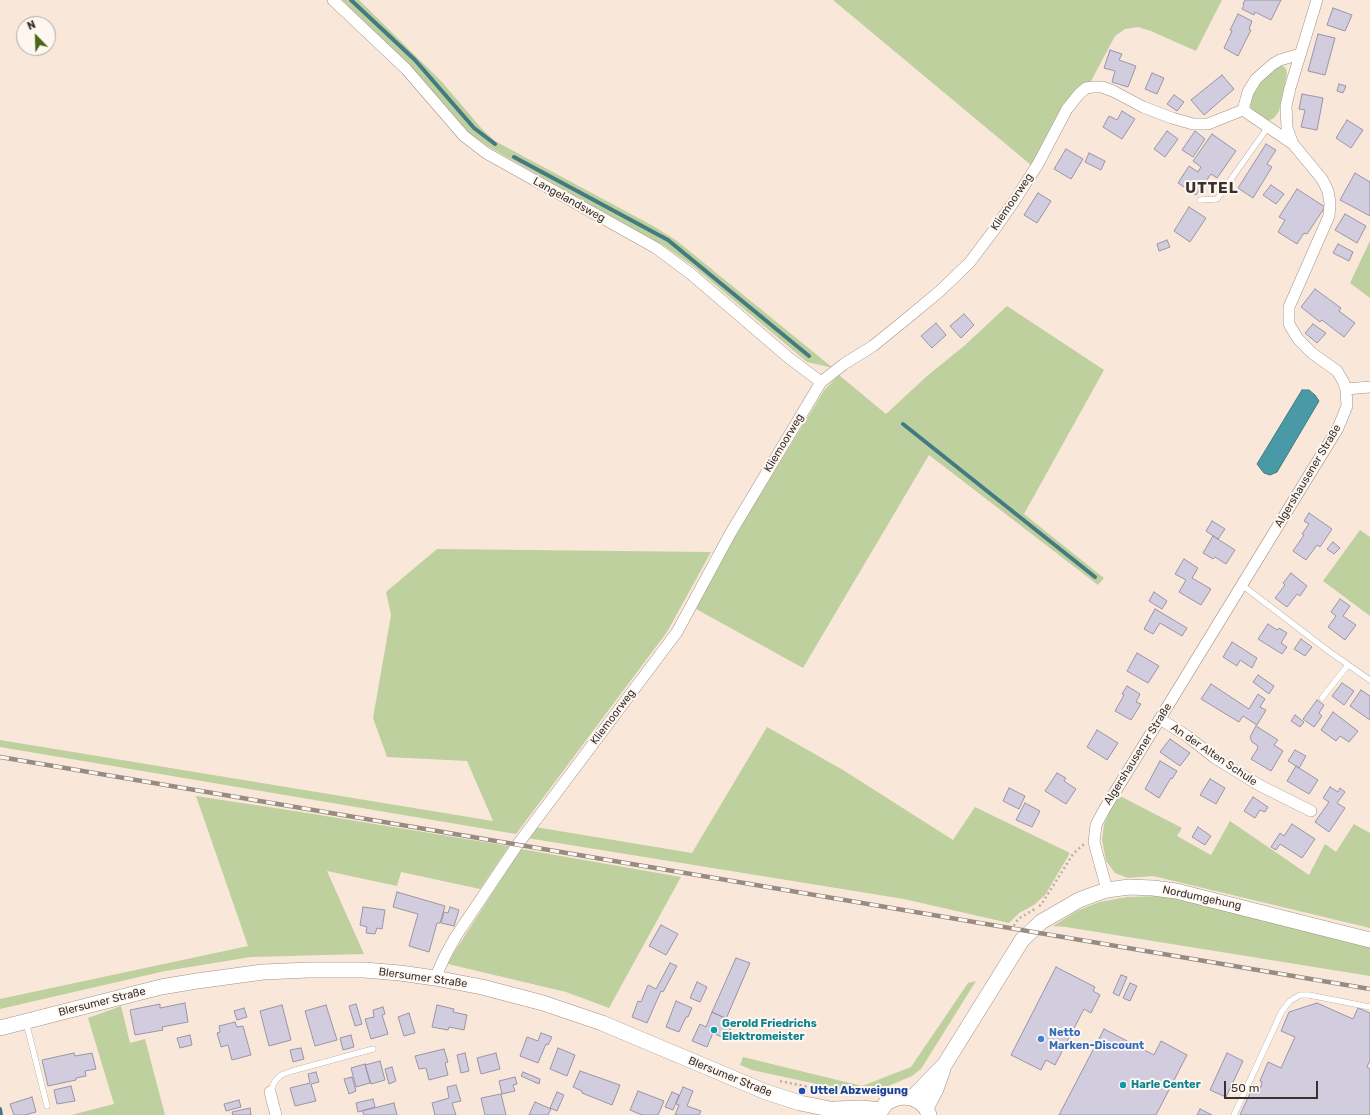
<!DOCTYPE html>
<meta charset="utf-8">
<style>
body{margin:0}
#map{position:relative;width:1370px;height:1115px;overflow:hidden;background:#f9e7da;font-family:Rubik,sans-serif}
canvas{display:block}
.north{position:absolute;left:16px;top:16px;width:40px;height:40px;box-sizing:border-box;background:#fef7f1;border:1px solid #afa8a2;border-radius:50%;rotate:337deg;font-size:11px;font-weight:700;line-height:16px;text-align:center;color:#38312c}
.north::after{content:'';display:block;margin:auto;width:14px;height:18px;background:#496619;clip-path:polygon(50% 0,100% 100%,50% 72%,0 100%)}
.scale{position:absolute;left:1224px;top:1081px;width:94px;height:18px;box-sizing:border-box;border:2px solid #38312c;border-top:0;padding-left:5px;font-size:12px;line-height:14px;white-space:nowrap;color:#38312c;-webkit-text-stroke:3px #fef7f1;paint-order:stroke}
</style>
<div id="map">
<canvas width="1370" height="1115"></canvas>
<div class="north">N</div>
<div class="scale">50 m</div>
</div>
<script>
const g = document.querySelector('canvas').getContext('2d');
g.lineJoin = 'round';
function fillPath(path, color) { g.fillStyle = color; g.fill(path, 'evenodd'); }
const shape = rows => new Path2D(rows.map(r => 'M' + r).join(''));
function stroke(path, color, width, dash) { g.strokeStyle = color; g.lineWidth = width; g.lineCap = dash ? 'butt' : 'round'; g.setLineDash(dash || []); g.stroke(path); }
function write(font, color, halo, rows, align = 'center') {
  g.font = font + ' Rubik,sans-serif'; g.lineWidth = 4; g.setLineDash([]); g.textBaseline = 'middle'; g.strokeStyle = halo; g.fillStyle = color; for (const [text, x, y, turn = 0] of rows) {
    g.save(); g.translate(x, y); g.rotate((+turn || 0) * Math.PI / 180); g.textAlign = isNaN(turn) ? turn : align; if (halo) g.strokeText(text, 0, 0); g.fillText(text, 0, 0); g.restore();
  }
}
fillPath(shape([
 [342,0,359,0,442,82,482,129,495,141,655,227,677,241,833,368,807,362,694,267,664,246,489,147,468,132,415,71],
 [833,0,1222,0,1196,51,1151,31,1138,27,1125,29,1115,36,1090,83,1074,92,1062,106,1031,165],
 [1282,65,1286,69,1287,74,1279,111,1274,118,1268,121,1253,111,1250,106,1251,97,1260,82,1273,70],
 [1370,241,1370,298,1350,283],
 [1007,306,1104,370,1024,514,1104,578,1098,585,929,455,803,668,696,609,734,537,825,389,839,375,886,414,927,376,964,346],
 [1360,530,1370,537,1370,616,1323,581],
 [437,549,711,552,667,632,516,834,0,747,0,740,493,821,467,761,387,757,373,718,391,615,386,592],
 [767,727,843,770,953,840,975,807,1070,853,1045,895,1034,905,1019,913,1009,923,904,899,527,838,535,827,692,853],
 [196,796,301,812,509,846,480,889,401,872,397,886,327,871,364,954,251,957,165,971,0,1009,0,999,248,946],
 [1122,797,1182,828,1177,836,1211,855,1230,821,1309,875,1325,844,1336,852,1354,824,1370,833,1370,928,1153,876,1128,878,1115,873,1106,861,1102,840,1104,824,1116,798],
 [521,849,681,877,609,1008,566,992,448,964,453,954],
 [1163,896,1192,902,1370,946,1370,976,1066,927,1053,926,1077,911,1099,902,1127,897],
 [976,981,921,1069,912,1076,867,1095,752,1070,740,1065,743,1057,862,1086,911,1067,968,983],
 [121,1006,130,1043,145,1039,165,1115,71,1115,114,1104,88,1018]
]), '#bfd09f');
const water = shape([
 [1302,390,1309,390,1315,395,1319,401,1277,472,1270,475,1264,473,1257,464,1302,390]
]);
fillPath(water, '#499aa6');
stroke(water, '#447a81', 1);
stroke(shape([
 [351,0,415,60,474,128,495,144],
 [514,157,668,240,809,356],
 [903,424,1095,577],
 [0,1109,1,1115]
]), '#447a81', 4);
const building = shape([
 [1245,0,1281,0,1271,20,1255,12,1254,15,1242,9,1244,5,1243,4,1245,0],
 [1333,8,1352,15,1345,31,1327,25,1333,8],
 [1238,14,1252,21,1249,29,1251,30,1238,56,1224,48,1232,31,1230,30,1238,14],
 [1318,34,1335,38,1325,75,1308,71,1318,34],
 [1110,50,1122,54,1119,60,1136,66,1128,87,1112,82,1115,71,1104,68,1110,50],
 [1152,73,1164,78,1157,94,1145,89,1152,73],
 [1222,75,1234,89,1204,115,1191,100,1222,75],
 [1339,84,1346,86,1343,93,1337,91,1339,84],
 [1302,94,1323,98,1317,130,1301,127,1305,110,1299,109,1302,94],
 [1174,95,1184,102,1177,111,1167,104,1174,95],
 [1122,111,1135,119,1122,139,1103,127,1109,116,1117,120,1122,111],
 [1347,120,1363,130,1351,148,1336,138,1347,120],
 [1167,131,1178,139,1165,157,1154,149,1167,131],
 [1195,131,1205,139,1193,157,1182,150,1195,131],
 [1212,134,1236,151,1217,178,1211,174,1196,195,1178,183,1189,166,1198,172,1201,167,1193,161,1212,134],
 [1266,144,1276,150,1267,164,1272,167,1253,198,1238,188,1266,144],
 [1066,149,1083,159,1071,179,1054,169,1066,149],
 [1089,153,1105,161,1101,170,1085,162,1089,153],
 [1355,173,1370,182,1370,216,1340,200,1355,173],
 [1271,185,1284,194,1276,204,1263,195,1271,185],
 [1297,189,1325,207,1307,234,1304,233,1297,244,1278,232,1285,220,1279,217,1297,189],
 [1038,193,1051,201,1037,223,1024,215,1038,193],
 [1189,207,1206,218,1190,242,1174,231,1189,207],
 [1345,214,1366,226,1357,243,1335,230,1345,214],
 [1167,240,1170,247,1159,251,1157,244,1167,240],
 [1338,244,1353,252,1349,261,1333,253,1338,244],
 [1315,289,1341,308,1339,311,1355,323,1344,337,1322,320,1320,322,1301,307,1315,289],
 [964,314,974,325,961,338,950,326,964,314],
 [936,323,946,335,932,348,921,336,936,323],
 [1313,324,1326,333,1317,343,1305,333,1313,324],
 [1309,513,1332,529,1320,547,1317,545,1306,560,1293,551,1304,535,1302,534,1309,524,1304,521,1309,513],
 [1212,521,1225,529,1218,539,1206,531,1212,521],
 [1213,536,1235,550,1226,564,1215,557,1213,559,1203,553,1213,536],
 [1333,542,1340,548,1334,554,1327,549,1333,542],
 [1184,559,1198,568,1192,578,1211,589,1201,605,1179,592,1186,580,1175,574,1184,559],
 [1291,573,1307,586,1300,596,1297,594,1287,607,1275,598,1285,585,1283,583,1291,573],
 [1154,592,1167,601,1162,609,1149,601,1154,592],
 [1340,599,1350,606,1343,616,1356,625,1345,640,1328,627,1336,616,1331,612,1340,599],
 [1155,609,1187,628,1182,636,1160,623,1153,634,1144,629,1155,609],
 [1268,624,1277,630,1279,628,1287,633,1281,643,1287,647,1282,654,1258,639,1268,624],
 [1301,639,1312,647,1305,656,1294,649,1301,639],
 [1232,642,1257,658,1252,668,1240,660,1237,666,1223,657,1232,642],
 [1137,653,1159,666,1148,683,1127,671,1137,653],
 [1258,675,1274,686,1269,694,1253,682,1258,675],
 [1342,683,1354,691,1344,705,1332,696,1342,683],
 [1211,684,1249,709,1258,694,1265,699,1260,707,1266,710,1257,725,1243,716,1239,722,1201,699,1211,684],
 [1127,686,1140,694,1136,702,1141,704,1131,720,1115,711,1124,695,1122,694,1127,686],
 [1361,690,1370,696,1370,720,1350,706,1361,690],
 [1317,700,1324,705,1319,713,1322,716,1314,727,1303,719,1317,700],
 [1333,712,1358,731,1349,742,1340,736,1336,741,1321,730,1333,712],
 [1295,715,1304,722,1300,727,1291,721,1295,715],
 [1256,726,1278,740,1274,745,1283,751,1271,771,1251,759,1258,748,1257,745,1252,742,1250,737,1256,726],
 [1097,730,1118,743,1107,760,1087,747,1097,730],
 [1170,739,1190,753,1180,766,1160,752,1170,739],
 [1295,750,1306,756,1299,768,1288,761,1295,750],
 [1160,761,1177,771,1172,779,1171,778,1159,798,1145,789,1160,761],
 [1296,766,1318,780,1309,794,1287,781,1296,766],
 [1057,773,1066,778,1064,781,1076,789,1066,804,1045,791,1057,773],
 [1210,779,1225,788,1216,804,1200,795,1210,779],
 [1330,787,1338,792,1340,788,1345,792,1337,803,1345,808,1329,832,1315,822,1329,802,1323,798,1330,787],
 [1009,788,1025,796,1019,809,1003,801,1009,788],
 [1253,797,1268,807,1265,812,1260,810,1255,818,1244,811,1253,797],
 [1025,803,1040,811,1032,827,1016,820,1025,803],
 [1292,824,1315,839,1302,858,1280,844,1276,850,1271,847,1280,833,1284,836,1292,824],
 [1198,827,1211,836,1205,845,1192,837,1198,827],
 [397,892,445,906,440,923,437,923,429,952,409,946,418,914,393,907,397,892],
 [363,907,385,910,382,929,377,928,375,934,366,933,367,927,360,925,363,907],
 [450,907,459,910,454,926,441,923,444,912,448,913,450,907],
 [661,925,678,934,666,955,649,946,661,925],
 [736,958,750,963,726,1019,712,1012,736,958],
 [670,963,677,966,663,992,661,991,647,1023,632,1017,638,1001,641,1002,648,985,656,989,670,963],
 [1056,967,1095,987,1093,991,1100,995,1091,1013,1084,1009,1055,1065,1046,1060,1041,1070,1011,1055,1056,967],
 [1121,975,1127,977,1119,996,1113,993,1121,975],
 [697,982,707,987,700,1002,690,998,697,982],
 [1130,983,1137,986,1130,1001,1123,998,1130,983],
 [676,1001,692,1008,688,1017,686,1017,679,1032,666,1027,676,1001],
 [185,1003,188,1022,162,1027,163,1030,135,1035,130,1010,160,1004,160,1008,185,1003],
 [1317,1003,1353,1019,1358,1008,1370,1013,1370,1060,1367,1067,1370,1069,1370,1115,1240,1115,1252,1089,1261,1087,1262,1082,1260,1081,1268,1062,1281,1068,1295,1037,1281,1031,1289,1012,1317,1003],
 [356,1004,362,1024,355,1026,349,1006,356,1004],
 [282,1005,291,1040,269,1046,260,1011,282,1005],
 [326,1005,337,1040,315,1046,305,1011,326,1005],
 [437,1005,454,1009,453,1012,467,1015,464,1030,449,1027,448,1030,432,1027,437,1005],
 [383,1007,385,1014,382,1015,388,1034,371,1039,365,1019,374,1017,373,1010,383,1007],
 [244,1008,247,1017,237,1020,234,1011,244,1008],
 [712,1012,734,1022,726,1039,713,1033,707,1047,692,1041,700,1024,706,1027,712,1012],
 [409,1013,415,1033,404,1036,398,1017,409,1013],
 [235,1022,237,1027,243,1026,251,1055,232,1060,228,1045,221,1047,217,1033,220,1032,219,1026,235,1022],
 [1104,1029,1154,1055,1161,1041,1187,1055,1156,1115,1059,1115,1104,1029],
 [541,1033,552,1037,548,1045,546,1044,538,1063,520,1056,527,1037,538,1041,541,1033],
 [190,1035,192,1045,180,1048,177,1038,190,1035],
 [351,1035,354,1047,343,1050,340,1038,351,1035],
 [301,1048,304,1059,293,1062,290,1050,301,1048],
 [558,1048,575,1055,567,1076,550,1069,558,1048],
 [444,1049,448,1062,445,1063,448,1075,429,1080,426,1068,419,1069,415,1056,444,1049],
 [74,1053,75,1056,92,1053,96,1069,85,1071,86,1076,76,1078,76,1080,48,1086,42,1060,74,1053],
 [465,1053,469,1071,461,1073,457,1055,465,1053],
 [496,1053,500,1069,481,1074,477,1058,496,1053],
 [1227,1053,1243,1061,1226,1097,1210,1090,1227,1053],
 [380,1061,385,1080,371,1084,365,1065,380,1061],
 [365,1064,370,1083,356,1087,351,1068,365,1064],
 [392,1067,396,1081,389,1084,385,1069,392,1067],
 [580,1071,620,1085,612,1105,582,1093,582,1091,573,1087,580,1071],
 [316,1072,319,1082,311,1084,316,1101,295,1106,290,1088,310,1083,308,1074,316,1072],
 [523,1072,540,1079,539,1084,521,1076,523,1072],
 [352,1077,356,1091,349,1094,344,1079,352,1077],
 [515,1077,517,1084,513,1085,515,1091,502,1094,499,1081,515,1077],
 [456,1085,461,1101,452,1103,456,1115,435,1115,432,1103,449,1098,447,1087,456,1085],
 [71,1086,75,1101,57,1104,54,1090,71,1086],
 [683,1087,693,1091,687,1106,701,1111,699,1115,675,1115,679,1105,676,1104,683,1087],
 [638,1091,664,1101,658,1115,642,1115,630,1110,638,1091],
 [557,1092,564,1095,557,1111,550,1108,557,1092],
 [672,1092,679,1095,673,1110,665,1107,672,1092],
 [501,1094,506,1115,485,1115,481,1098,501,1094],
 [32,1097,36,1112,25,1115,14,1115,10,1104,32,1097],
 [373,1099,375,1107,358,1112,356,1103,373,1099],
 [239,1100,241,1107,226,1111,224,1104,239,1100],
 [535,1102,551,1109,548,1115,529,1115,535,1102],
 [394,1103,397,1115,364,1115,362,1111,394,1103],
 [250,1108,251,1115,233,1115,232,1112,250,1108],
 [1200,1109,1212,1115,1197,1115,1200,1109]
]);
fillPath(building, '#d1ccde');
stroke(building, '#9a94a6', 1);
const lane = shape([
 [1200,200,1217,199,1268,127],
 [1242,585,1327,650,1370,680],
 [1322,698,1348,665],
 [26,1022,47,1106],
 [270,1092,275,1081,281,1075,292,1071,373,1049],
 [1234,1115,1282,1011,1290,1001,1300,995,1309,995,1370,1007]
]);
const street = shape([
 [333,0,406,69,464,136,486,153,656,248,691,274,789,358,821,382],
 [1243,110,1248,92,1256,79,1273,64,1280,60,1300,54],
 [1346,389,1370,387],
 [1160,719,1187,736,1215,758,1259,785,1311,811],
 [1107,890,1094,842,1096,825,1104,810,1338,428,1347,406,1346,389,1343,381,1337,371,1312,353,1298,339,1289,324,1289,307,1329,216,1330,203,1328,191,1322,179,1293,144,1287,128,1286,106,1290,88,1317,0],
 [435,978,445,956,456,936,518,844,677,632,730,534,821,382,844,364,873,346,905,320,940,291,970,262,994,230,1015,200,1038,164,1067,109,1079,94,1086,88,1093,87,1102,87,1113,91,1143,107,1172,118,1193,124,1208,124,1243,110,1293,144],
 [270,1092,276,1115]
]);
const secondary = shape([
 [0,1028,161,987,197,981,263,972,309,970,364,970,400,973,435,978,482,987,543,1003,602,1023,766,1092,800,1103,830,1109,847,1115],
 [912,1098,945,1064,1022,940,1041,922,1079,900,1095,894,1107,890,1129,887,1153,888,1176,891,1370,940],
 [926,1108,936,1089,943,1069],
 [835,1109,862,1108,881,1110],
 [878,1115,886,1103,894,1099,903,1097,912,1098,920,1102,926,1108,929,1115]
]);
stroke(lane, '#a29286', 6);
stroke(street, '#a29286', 12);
stroke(secondary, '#a29286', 16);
stroke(shape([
 [1039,906,1041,905,1073,854,1084,844],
 [1011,930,1018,919,1035,909],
 [780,1081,843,1094]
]), '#bcaea3', 2.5, [2, 3]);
stroke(lane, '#fff', 5.5);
stroke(street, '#fff', 11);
stroke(secondary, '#fff', 15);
const rail = shape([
 [0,757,1370,989]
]);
stroke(rail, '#978b82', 4.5);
stroke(rail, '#fef7f1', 3, [9]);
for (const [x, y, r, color] of [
 [714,1030,4,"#0f9aa8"],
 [1041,1039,4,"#3f7fe0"],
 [1123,1085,4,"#0f9aa8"],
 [802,1091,4,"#1a4fb4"]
]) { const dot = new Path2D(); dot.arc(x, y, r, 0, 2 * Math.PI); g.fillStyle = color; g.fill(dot); stroke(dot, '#fef7f1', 1.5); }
write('11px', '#38312c', '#fef7f1', [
 ["Langelandsweg",569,200,29],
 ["Kliemoorweg",1012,202,-56],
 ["Kliemoorweg",784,443,-59],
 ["Algershausener Straße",1308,476,-59],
 ["Kliemoorweg",613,717,-53],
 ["Algershausener Straße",1138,754,-58],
 ["An der Alten Schule",1214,755,34],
 ["Nordumgehung",1202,898,12],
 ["Blersumer Straße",423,978,8],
 ["Blersumer Straße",102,1002,-14],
 ["Blersumer Straße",730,1077,22]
]);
write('bold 11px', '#0d838f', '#fef7f1', [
 ["Gerold Friedrichs",722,1024],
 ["Elektromeister",722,1037],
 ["Harle Center",1131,1085]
], 'left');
write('bold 11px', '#366cbe', '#fef7f1', [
 ["Netto",1049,1033],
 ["Marken-Discount",1049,1046]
], 'left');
write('bold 11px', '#164399', '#fef7f1', [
 ["Uttel Abzweigung",810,1091]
], 'left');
g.letterSpacing = '1px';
write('bold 15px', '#38312c', '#fef7f1', [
 ["UTTEL",1212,189]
]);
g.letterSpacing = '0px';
</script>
